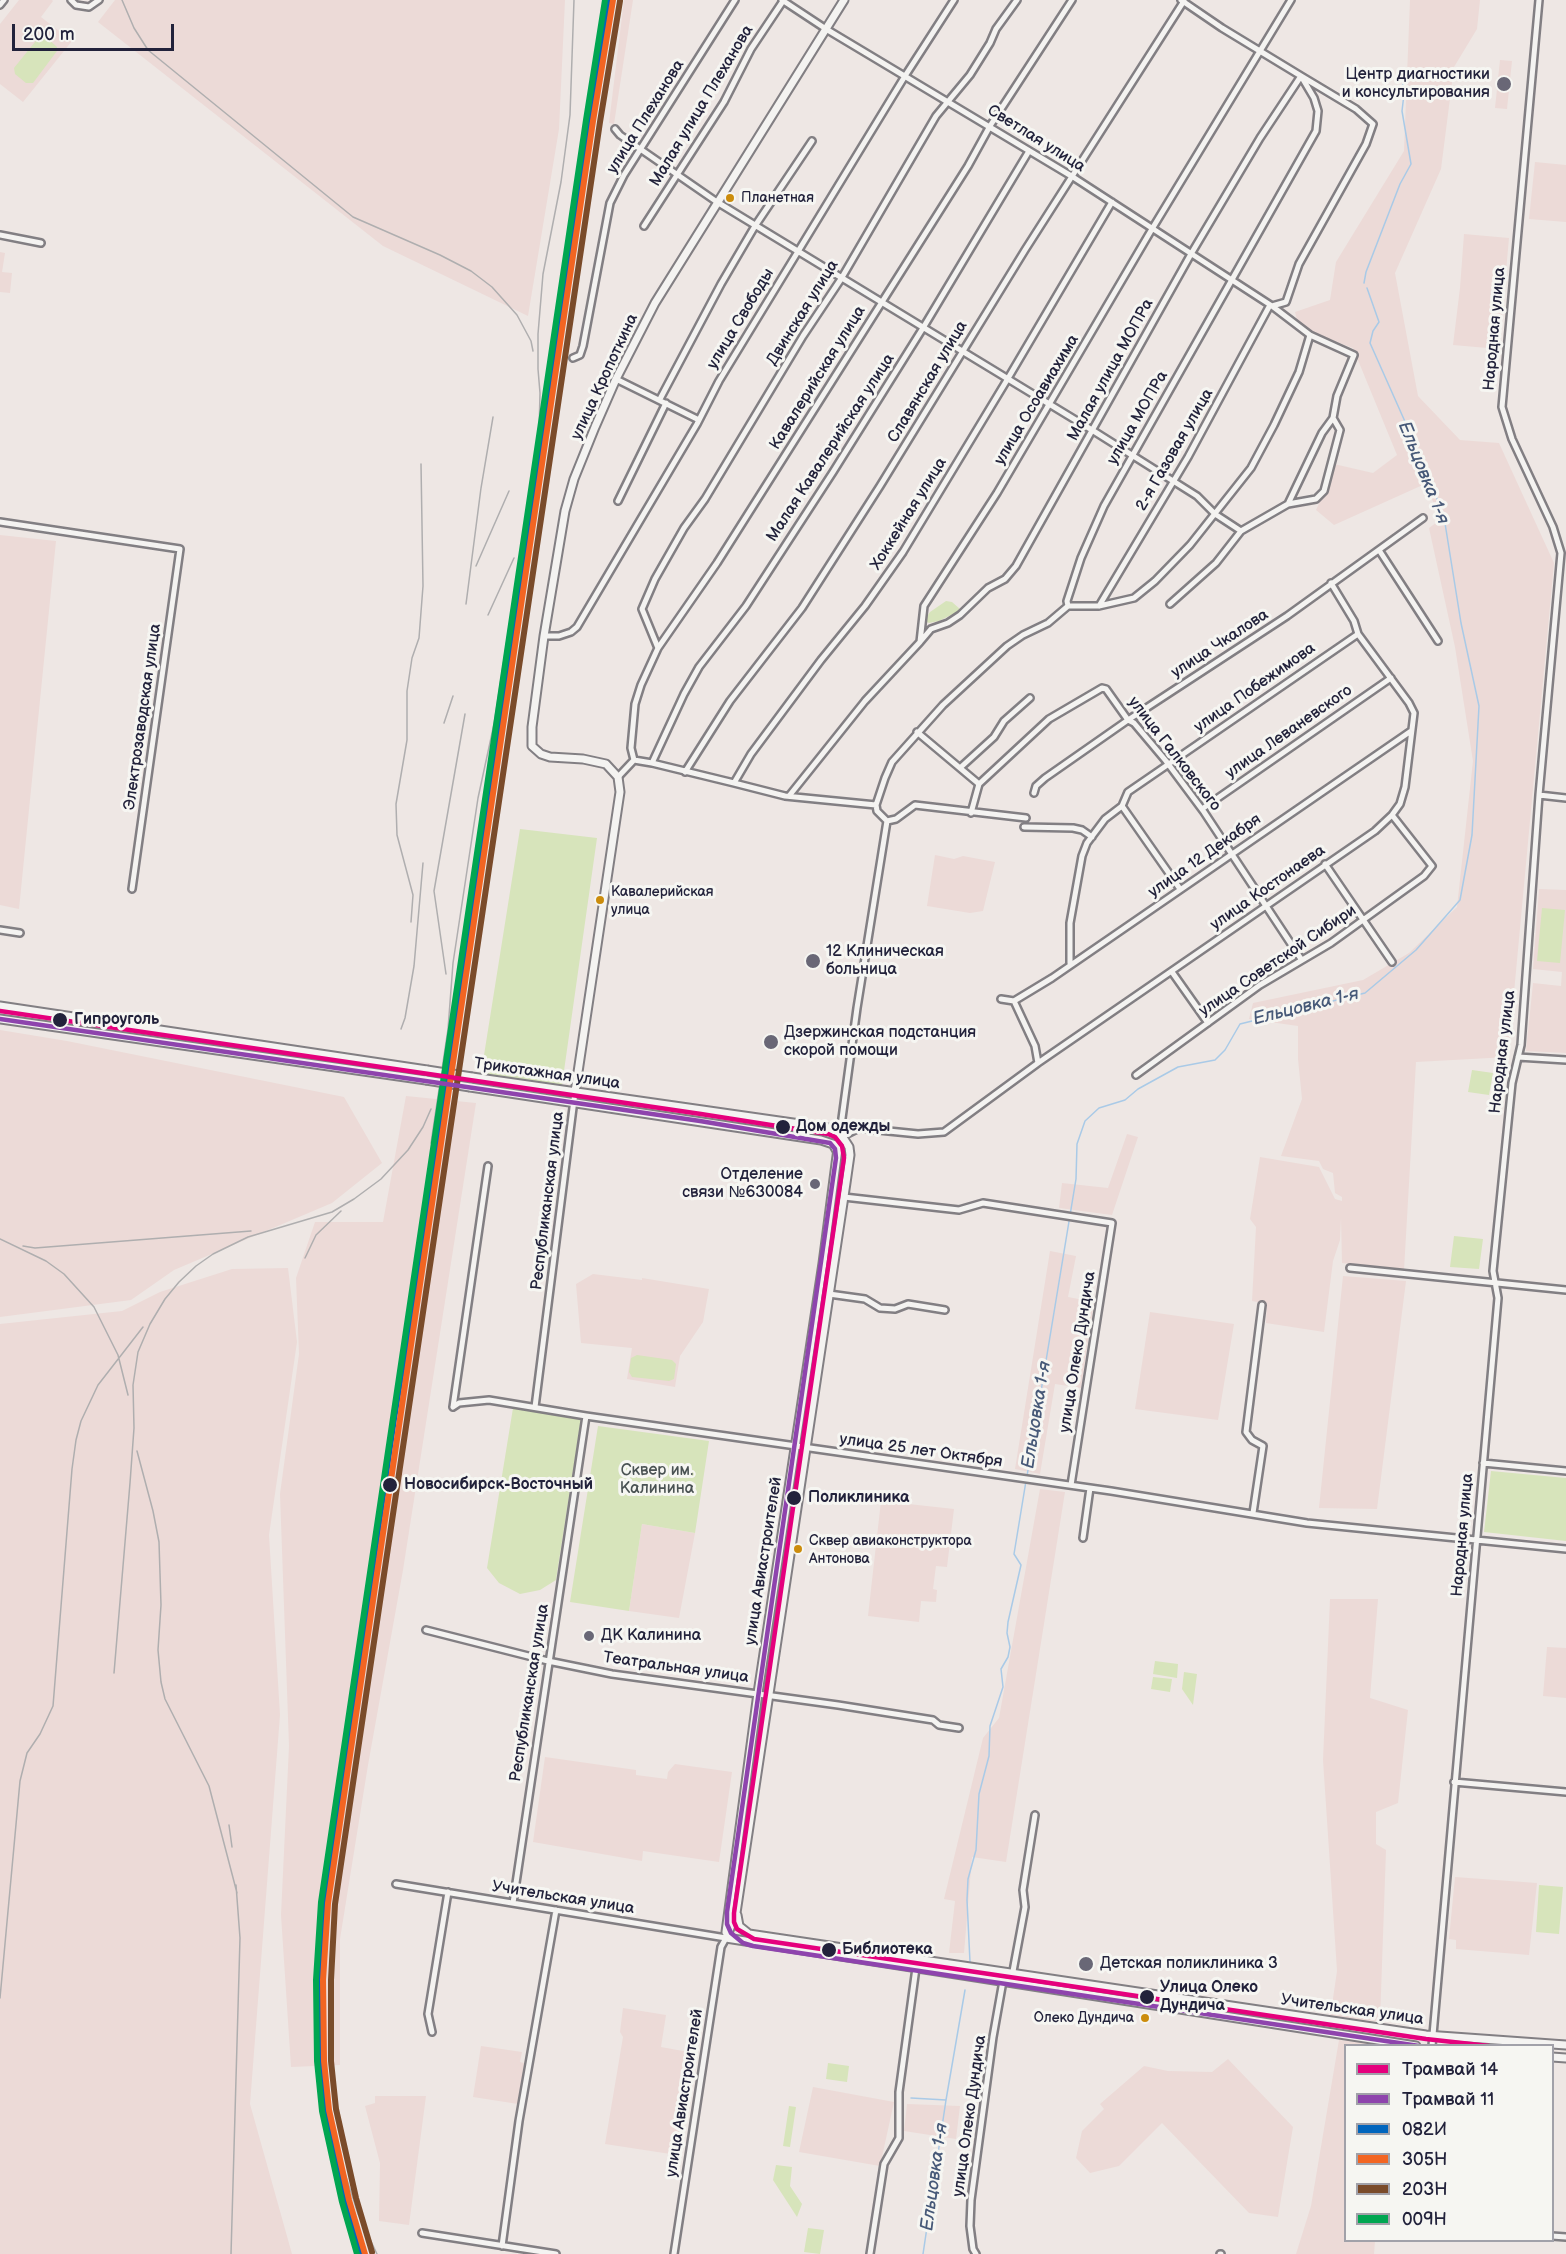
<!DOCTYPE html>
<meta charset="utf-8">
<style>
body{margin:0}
#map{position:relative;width:1566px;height:2254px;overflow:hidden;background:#eee7e4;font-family:"Balsamiq Sans",sans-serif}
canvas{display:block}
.legend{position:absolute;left:1344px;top:2044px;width:210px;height:198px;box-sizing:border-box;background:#f6f6f2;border:2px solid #a1a1a9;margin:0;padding:8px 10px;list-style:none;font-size:18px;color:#22223b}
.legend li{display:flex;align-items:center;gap:12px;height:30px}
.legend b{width:30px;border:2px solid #a1a1a9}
.scale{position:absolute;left:12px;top:24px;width:162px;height:27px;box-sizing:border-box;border:3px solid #22223b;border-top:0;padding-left:8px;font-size:18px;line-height:21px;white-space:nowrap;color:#22223b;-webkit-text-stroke:4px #f6f6f2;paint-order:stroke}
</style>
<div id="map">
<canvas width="1566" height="2254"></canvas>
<ul class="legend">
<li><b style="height:8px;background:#e5007d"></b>Трамвай 14</li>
<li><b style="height:8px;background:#8e44ad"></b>Трамвай 11</li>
<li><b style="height:8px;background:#0065bd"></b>082И</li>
<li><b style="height:8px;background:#f26522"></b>305Н</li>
<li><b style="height:8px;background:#7a4b2a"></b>203Н</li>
<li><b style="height:8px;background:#00a651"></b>009Н</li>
</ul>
<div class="scale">200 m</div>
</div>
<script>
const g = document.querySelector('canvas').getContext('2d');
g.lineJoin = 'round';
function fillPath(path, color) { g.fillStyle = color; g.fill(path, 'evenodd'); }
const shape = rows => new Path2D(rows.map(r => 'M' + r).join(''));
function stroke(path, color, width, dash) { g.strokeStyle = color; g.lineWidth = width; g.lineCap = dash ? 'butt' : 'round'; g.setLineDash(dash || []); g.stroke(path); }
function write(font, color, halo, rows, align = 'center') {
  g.font = font + ' "Balsamiq Sans",sans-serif'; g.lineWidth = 6; g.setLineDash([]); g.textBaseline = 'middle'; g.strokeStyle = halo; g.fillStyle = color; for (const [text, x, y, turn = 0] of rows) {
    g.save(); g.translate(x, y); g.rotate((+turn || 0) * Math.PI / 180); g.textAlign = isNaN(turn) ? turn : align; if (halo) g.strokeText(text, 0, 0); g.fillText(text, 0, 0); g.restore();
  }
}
fillPath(shape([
 [19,0,52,0,53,1,41,17,72,41,23,102,0,84,0,24],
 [115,0,565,0,559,129,528,316,383,246,98,22],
 [624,0,633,0,614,124,609,123],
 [1410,0,1480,0,1477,29,1454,67,1441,169,1395,273,1418,396,1460,440,1499,443,1554,563,1508,1057,1416,1062,1404,1270,1342,1263,1341,1218,1340,1240,1333,1261,1324,1332,1266,1323,1267,1304,1252,1301,1256,1227,1250,1219,1260,1157,1319,1167,1335,1199,1342,1201,1342,1197,1335,1193,1333,1173,1323,1169,1319,1161,1281,1156,1302,1099,1298,1059,1298,1026,1249,1019,1253,1003,1363,980,1409,953,1457,907,1473,761,1455,647,1429,528,1441,519,1425,484,1334,525,1316,510,1323,495,1334,464,1373,473,1397,455,1353,348,1310,332,1298,324,1295,312,1330,300,1336,262,1404,151],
 [1500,60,1512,61,1507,109,1495,108],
 [1535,162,1566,165,1566,222,1529,219],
 [1464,234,1509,238,1499,349,1453,345,1460,288],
 [0,252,5,253,2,272,12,273,10,293,0,292],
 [0,535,56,541,19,909,0,905],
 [935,855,954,859,963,856,995,862,983,911,970,913,927,906],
 [1539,889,1566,890,1566,1053,1526,1051,1533,983,1561,986,1562,972,1533,969],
 [0,1030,67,1041,344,1097,382,1163,332,1203,174,1270,131,1300,0,1317],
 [406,1096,476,1103,403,1570,368,1765,340,1939,340,2065,291,2067,281,1915,289,1746,280,1494,299,1354,296,1278,315,1222,383,1222],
 [1127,1134,1138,1137,1112,1215,1059,1208,1062,1183,1108,1188],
 [1050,1251,1076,1256,1068,1297,1094,1302,1081,1388,1055,1384,1040,1474,1015,1469],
 [288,1268,297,1342,269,1535,280,1715,250,2104,292,2254,0,2254,0,1324,122,1311,160,1292,232,1269],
 [593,1274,642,1280,642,1278,709,1289,703,1322,680,1356,675,1387,627,1379,632,1348,581,1343,576,1284],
 [1343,1276,1406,1281,1377,1509,1319,1508],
 [1150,1312,1234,1324,1218,1420,1135,1409],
 [1040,1489,1065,1492,1006,1862,972,1857,964,1953,949,1953,955,1901,944,1899,983,1738,999,1718],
 [881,1501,954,1509,947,1567,936,1566,933,1589,937,1590,936,1602,921,1601,919,1622,868,1616],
 [642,1524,695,1533,679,1618,629,1611],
 [1330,1599,1378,1599,1370,1698,1408,1710,1398,1803,1376,1812,1376,1844,1386,1850,1380,2021,1330,2019,1337,1971,1323,1760],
 [1547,1647,1566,1648,1566,1698,1543,1696],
 [545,1757,636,1770,636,1775,667,1779,668,1772,675,1764,732,1772,719,1862,643,1851,642,1861,533,1842],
 [1455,1877,1537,1883,1529,1955,1456,1949,1456,1940,1449,1939],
 [623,2008,666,2015,661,2047,694,2053,677,2155,605,2144,623,2037,620,2032],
 [1339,2040,1384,2045,1346,2046,1346,2240,1375,2241,1374,2254,1296,2254,1311,2206],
 [481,2046,522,2052,520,2062,524,2063,518,2104,473,2097],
 [1228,2059,1293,2127,1278,2217,1249,2213,1162,2123,1119,2166,1090,2173,1076,2158,1082,2131,1104,2109,1100,2104,1144,2066,1168,2071,1212,2072],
 [813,2087,894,2102,880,2166,799,2152],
 [375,2096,426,2096,409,2225,379,2221,380,2163,365,2106,375,2103],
 [907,2104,960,2106,956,2139,904,2131]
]), '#ecdad7');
fillPath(shape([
 [45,36,57,47,57,51,33,83,26,83,15,74,14,68,39,37],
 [946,601,952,602,960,609,959,611,939,621,929,623,924,621,930,612],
 [520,829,597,838,562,1085,481,1074],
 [1542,908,1565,910,1560,963,1537,961],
 [1472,1070,1493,1073,1489,1095,1468,1092],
 [1454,1236,1483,1239,1479,1269,1450,1267],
 [637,1355,672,1360,676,1364,674,1379,669,1381,632,1377,629,1372,631,1358],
 [513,1408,581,1419,556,1580,540,1590,520,1594,499,1583,487,1568],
 [598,1426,709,1441,695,1533,642,1524,629,1611,570,1602],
 [1491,1471,1566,1478,1566,1541,1484,1532],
 [1155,1661,1178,1664,1177,1678,1153,1674],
 [1184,1672,1197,1674,1193,1705,1182,1689],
 [1153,1677,1172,1679,1170,1692,1151,1689],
 [1539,1885,1563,1887,1559,1934,1536,1932],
 [828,2063,849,2066,847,2082,826,2079],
 [789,2106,796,2107,790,2147,783,2146],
 [776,2165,792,2167,790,2186,802,2204,797,2217,773,2180],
 [808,2228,824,2230,820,2254,804,2252]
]), '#d7e4bb');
stroke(shape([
 [1364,283,1366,272,1400,184,1411,164,1402,111,1404,94,1402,73],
 [1027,1476,1076,1179,1077,1144,1085,1121,1099,1108,1125,1100,1138,1089,1178,1067,1215,1060,1225,1050,1240,1024,1365,993,1416,950,1460,900,1472,835,1479,706,1461,623,1444,517,1423,462,1370,343,1373,331,1379,322,1367,288],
 [970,1962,967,1900,968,1879,976,1850,979,1794,989,1756,990,1726,1003,1687,1001,1669,1008,1657,1010,1647,1007,1633,1008,1622,1021,1565,1014,1554,1026,1481],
 [911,2098,946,2100,965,1990],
 [923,2254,946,2100]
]), '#a9cae7', 1.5);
const minor = shape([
 [71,0,76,5,89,7,99,0],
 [782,0,826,29,1073,177,1272,306,1310,335,1299,372,1274,425,1251,468,1190,545,1155,581,1134,598,1099,606,1068,606],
 [0,5,4,0],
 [615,129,620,135,717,202,1092,430,1197,496,1215,514,1241,531],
 [644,226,724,102,751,49,783,1],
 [0,235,41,243],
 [573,358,580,355,583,346,610,203,624,175,735,0],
 [616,379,699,420],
 [660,399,721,284,755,226,812,141],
 [618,501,666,403],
 [1288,504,1316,499,1324,491,1340,430,1333,418],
 [0,522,180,549,132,889],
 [1379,550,1438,641],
 [1170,604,1216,563,1241,531,1288,504,1322,433,1333,418,1337,396,1354,355,1310,335],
 [1099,606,1188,457,1270,305],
 [544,636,559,636,571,632,577,627,697,424,719,381,905,76,954,0],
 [920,642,931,629,948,623,960,615,988,588,1005,579,1016,566,1191,254,1260,138,1301,76,1356,109,1373,124,1366,144,1299,264,1286,302,1272,306],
 [658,648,642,609,655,579,684,528,705,499,803,336,841,279,936,116,970,75,990,43,996,29,1017,0],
 [917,732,979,784,971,813],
 [634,760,652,763,684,694,699,667,746,606,833,472,923,328,1029,151],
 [652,763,734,783,751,754,821,660,865,606,903,552,1007,380,1112,202],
 [961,767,994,737,1004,721,1030,698],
 [685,772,730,701,802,608,880,486,1025,250,1184,1],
 [618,777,634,760,631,748,635,704,641,685,658,648,717,563,968,166,990,126,1072,0],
 [734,783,785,796,876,805,877,811,887,821,896,819,915,805,1026,818],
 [979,784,1049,719,1102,688,1106,689,1128,720,1134,723,1166,761,1204,812,1301,959],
 [1034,793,1036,786,1045,778,1128,720,1287,616,1423,518],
 [1539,795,1566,798],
 [789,796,865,701,920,642,924,606,997,493,1152,229,1291,0],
 [876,805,885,778,892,762,943,705,1007,646,1023,635,1048,623,1068,606,1067,601,1081,558,1104,506,1316,131,1318,111,1314,98,1301,76,1222,28,1181,0],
 [1122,806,1180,889],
 [1202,809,1391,678],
 [1024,827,1073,828,1082,830,1092,837],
 [1325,864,1392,962],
 [0,930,20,933],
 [1070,963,1070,923,1082,856,1087,843,1105,819,1122,806,1128,792,1358,634],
 [1172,972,1208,1023],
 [1001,999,1014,1001],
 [1014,1001,1052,978,1411,731],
 [1014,1001,1035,1046,1038,1063],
 [1518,1057,1566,1060],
 [1136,1075,1260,985,1331,943,1424,876,1432,866,1392,815],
 [840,1133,857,1008,887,821],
 [843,1136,859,1128,918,1134,944,1132,1038,1063,1375,831,1392,815,1400,804,1405,787,1414,713,1409,703,1358,634,1354,621,1331,583],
 [844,1197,959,1210,983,1203,1112,1223,1071,1485],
 [1350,1268,1566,1290],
 [829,1294,865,1299,880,1308,895,1309,908,1304,945,1310],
 [453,1407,459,1403,489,1400,586,1416,1111,1491,1307,1523,1566,1549],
 [453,1407,488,1166],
 [535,1407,575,1092],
 [1483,1463,1566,1471],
 [1253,1513,1263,1446,1252,1440,1246,1432,1262,1305],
 [1083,1538,1090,1488],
 [426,1630,548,1661,612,1674,838,1705,933,1720,939,1725,959,1728],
 [1454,1782,1566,1792],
 [396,1884,726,1938,721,1947,674,2254],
 [513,1903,586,1416],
 [1011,1982,1025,1907,1023,1890,1035,1815],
 [432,2032,428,2014,448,1892],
 [1432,2046,1498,1298,1493,1271,1512,1083,1521,1045,1539,795,1561,553,1553,527,1512,439,1502,407,1539,0],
 [422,2233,556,2254],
 [1552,2236,1566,2237],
 [502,2246,519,2121,556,1910],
 [870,2254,884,2164,899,2138,899,2092,916,1968],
 [976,2254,973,2249,970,2226,971,2200,993,2037,1003,1981],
 [1220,2254,1221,2254]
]);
const major = shape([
 [0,1006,427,1070],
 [0,1019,426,1080],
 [472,1077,828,1128,840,1133,849,1147,850,1155,846,1183,736,1913,726,1938],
 [470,1087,821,1140,833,1144,837,1151],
 [575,1092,620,792,618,777,606,764,583,759,550,757,541,754,532,746,532,727,544,636,565,511,574,479,595,427,616,379,655,303,844,0],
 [737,1915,739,1926,749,1934,1426,2035,1566,2045],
 [726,1932,758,1693,823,1263,840,1133],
 [726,1938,1416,2046],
 [1552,2057,1566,2058]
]);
stroke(minor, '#827f83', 10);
stroke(major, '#827f83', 11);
stroke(minor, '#f4f3f1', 5);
stroke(major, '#f4f3f1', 7);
stroke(shape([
 [122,0,134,28,148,50,353,217,440,255,471,271,492,287,517,315,531,341,533,351],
 [476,566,509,491],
 [466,604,481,488,493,417],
 [488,615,514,558],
 [444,723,453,696],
 [411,922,413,895,397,835,396,804,407,740,407,691,412,658,419,638,423,586,421,464],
 [446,974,434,891,465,714],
 [401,1029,405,1018,414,966,423,863],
 [431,1143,448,1029,453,963,478,798,494,724,539,432,540,393,538,369,538,334,543,274,561,182,570,115,574,0],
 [0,1239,46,1261,64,1274,94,1307,118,1355,128,1395],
 [23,1246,35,1248,251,1231],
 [305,1258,316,1235,341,1211],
 [137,1451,153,1511,159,1542,161,1605,158,1650,161,1682,165,1699,209,1786,237,1893],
 [114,1673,130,1483,134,1428,133,1385,138,1352,150,1324,165,1299,179,1282,196,1266,213,1254,248,1237,332,1212,354,1199,381,1179,408,1150,423,1127,431,1109],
 [229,1825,232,1847],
 [0,1998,20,1781,27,1753,40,1734,53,1706,72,1469,76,1440,81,1421,98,1385,143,1327],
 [342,2164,358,2214,377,2254],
 [231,2254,240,1938,236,1885]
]), '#afaeaf', 1.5);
const majorBridge = shape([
 [427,1070,472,1077],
 [426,1080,470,1087]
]);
stroke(majorBridge, '#827f83', 11, []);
stroke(majorBridge, '#f4f3f1', 7);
stroke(shape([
 [360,2254,324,2111,320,2060,319,1980,324,1903,394,1419,444,1108,590,121,610,0]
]), '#0065bd', 6);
stroke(shape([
 [365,2254,349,2200,329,2110,324,2061,323,1980,328,1903,593,121,613,0]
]), '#f26522', 6);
stroke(shape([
 [372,2252,356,2198,336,2109,331,2061,331,1980,335,1904,600,122,620,1]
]), '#7a4b2a', 6);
stroke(shape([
 [357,2254,342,2202,322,2111,317,2061,316,1980,321,1902,586,120,605,0]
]), '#00a651', 6);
stroke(shape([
 [0,1011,701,1114,828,1134,835,1137,842,1146,844,1158,734,1913,734,1922,737,1929,754,1939,1426,2039,1489,2046]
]), '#e5007d', 4.5);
stroke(shape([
 [0,1019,700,1121,830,1143,835,1149,836,1158,727,1912,727,1924,731,1933,743,1943,753,1946,1419,2046]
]), '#8e44ad', 4.5);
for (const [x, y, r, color] of [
 [1504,84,8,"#696776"],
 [730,198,5,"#cc8c0c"],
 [600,900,5,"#cc8c0c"],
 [813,961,8,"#696776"],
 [60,1020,8,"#22223b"],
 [771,1042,8,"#696776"],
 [783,1127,8,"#22223b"],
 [815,1184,6,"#696776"],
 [390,1485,8,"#22223b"],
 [794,1498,8,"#22223b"],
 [798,1549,5,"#cc8c0c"],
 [589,1636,6,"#696776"],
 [829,1950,8,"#22223b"],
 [1086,1964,8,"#696776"],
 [1147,1997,8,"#22223b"],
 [1145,2018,5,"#cc8c0c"]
]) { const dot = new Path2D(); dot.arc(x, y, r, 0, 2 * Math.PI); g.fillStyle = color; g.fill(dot); stroke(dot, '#f6f6f2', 2); }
write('14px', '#22223b', '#f6f6f2', [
 ["Планетная",741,198],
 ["Кавалерийская",611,892],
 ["улица",611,910],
 ["Сквер авиаконструктора",809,1541],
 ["Антонова",809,1559],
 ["Олеко Дундича",1134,2018,"right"]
], 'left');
write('16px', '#22223b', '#f6f6f2', [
 ["Центр диагностики",1490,75,"right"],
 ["и консультирования",1490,93,"right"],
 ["12 Клиническая",826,952],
 ["больница",826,970],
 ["Дзержинская подстанция",784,1033],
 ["скорой помощи",784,1051],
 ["Отделение",803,1175,"right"],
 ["связи №630084",803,1193,"right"],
 ["ДК Калинина",601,1636],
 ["Детская поликлиника 3",1100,1964]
], 'left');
write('16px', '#22223b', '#f6f6f2', [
 ["Малая улица Плеханова",702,106,-59],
 ["улица Плеханова",646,117,-58],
 ["Светлая улица",1036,139,32],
 ["Двинская улица",803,313,-58],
 ["улица Свободы",741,319,-59],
 ["Народная улица",1495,329,-85],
 ["Малая улица МОПРа",1111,370,-61],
 ["улица Кропоткина",605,377,-65],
 ["Кавалерийская улица",818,378,-58],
 ["Славянская улица",928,382,-59],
 ["улица Осоавиахима",1037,400,-59],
 ["улица МОПРа",1138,418,-60],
 ["Малая Кавалерийская улица",831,448,-57],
 ["2-я Газовая улица",1175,450,-60],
 ["Хоккейная улица",909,514,-58],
 ["улица Чкалова",1220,644,-33],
 ["улица Побежимова",1255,688,-35],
 ["Электрозаводская улица",143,717,-82],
 ["улица Леваневского",1289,732,-35],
 ["улица Галковского",1174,754,52],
 ["улица 12 Декабря",1205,856,-35],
 ["улица Костонаева",1268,888,-35],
 ["улица Советской Сибири",1278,961,-34],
 ["Народная улица",1503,1052,-83],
 ["Трикотажная улица",547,1074,8],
 ["Республиканская улица",548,1201,-83],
 ["улица Олеко Дундича",1078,1352,-81],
 ["улица 25 лет Октября",921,1451,8],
 ["Народная улица",1463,1535,-85],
 ["улица Авиастроителей",764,1561,-81],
 ["Театральная улица",676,1668,8],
 ["Республиканская улица",530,1693,-81],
 ["Учительская улица",563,1898,9],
 ["Учительская улица",1352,2010,8],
 ["улица Авиастроителей",685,2093,-81],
 ["улица Олеко Дундича",970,2116,-82]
]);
write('bold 16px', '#22223b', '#f6f6f2', [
 ["Гипроуголь",74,1020],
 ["Дом одежды",796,1127],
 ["Новосибирск-Восточный",404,1485],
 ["Поликлиника",808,1498],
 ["Библиотека",842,1950],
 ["Улица Олеко",1160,1988],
 ["Дундича",1160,2006]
], 'left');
write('16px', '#4a5253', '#f6f6f2', [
 ["Сквер им.",657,1471],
 ["Калинина",657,1489]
]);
write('italic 18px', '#475978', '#f6f6f2', [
 ["Ельцовка 1-я",1423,473,68],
 ["Ельцовка 1-я",1306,1007,-14],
 ["Ельцовка 1-я",1037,1415,-81],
 ["Ельцовка 1-я",935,2177,-82]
]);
</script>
